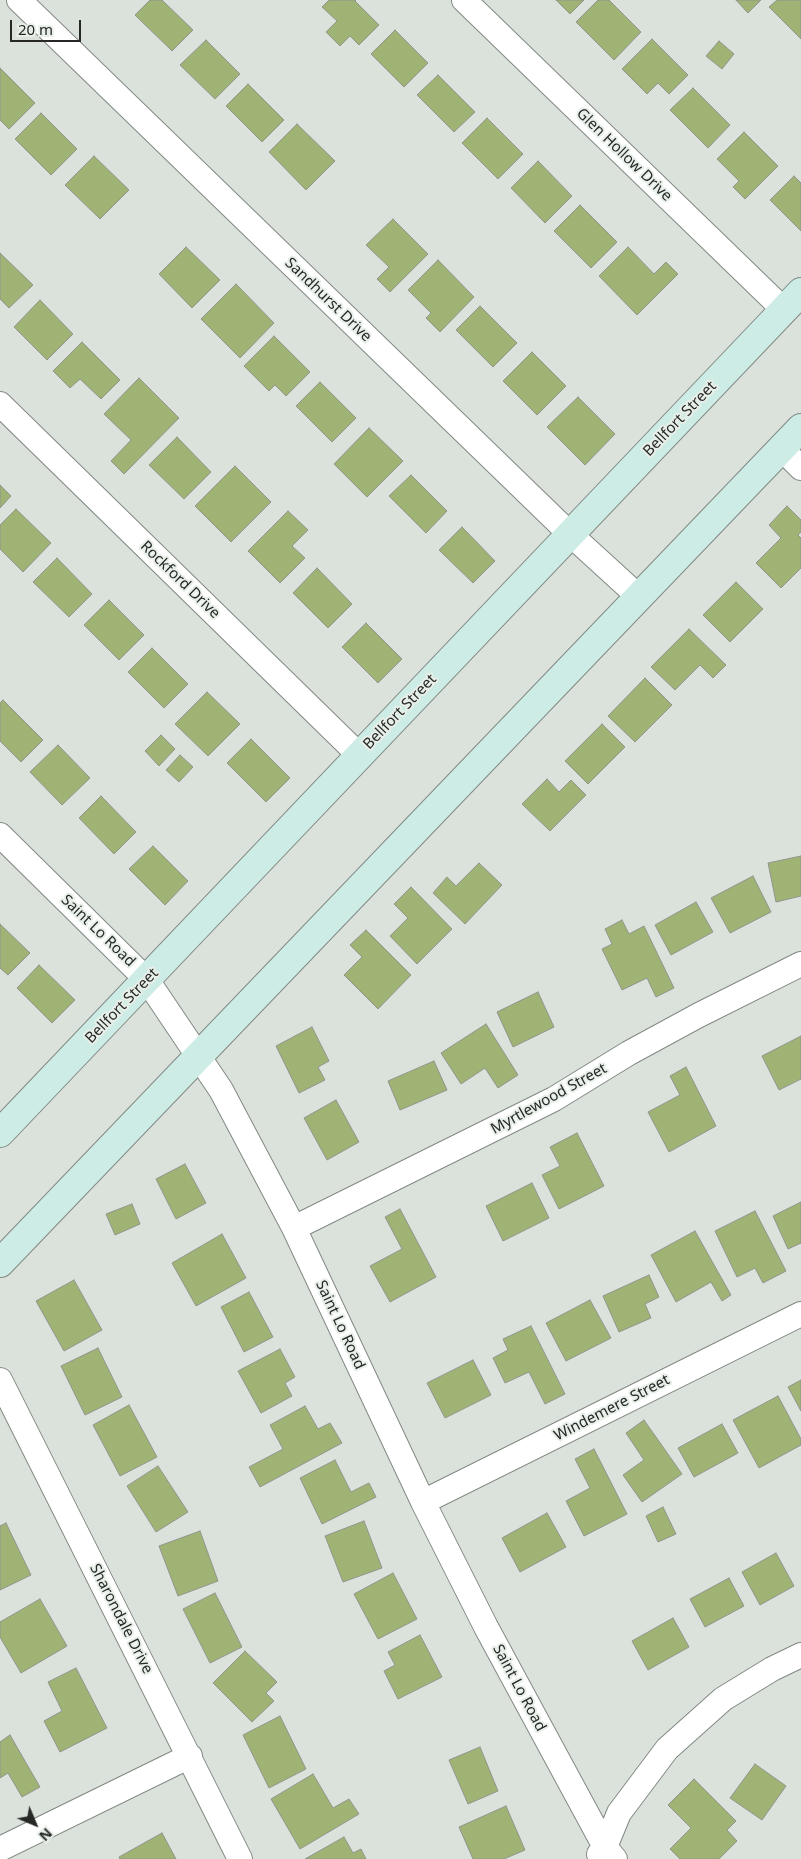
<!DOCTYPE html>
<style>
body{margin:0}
#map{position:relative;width:801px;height:1859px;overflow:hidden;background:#dbe2dc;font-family:"Noto Sans",sans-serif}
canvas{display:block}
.north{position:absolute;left:10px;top:1799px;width:50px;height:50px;-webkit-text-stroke:4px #e8efe9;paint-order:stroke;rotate:135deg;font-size:14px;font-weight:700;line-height:20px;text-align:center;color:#262826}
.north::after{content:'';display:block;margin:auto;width:18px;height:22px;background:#262826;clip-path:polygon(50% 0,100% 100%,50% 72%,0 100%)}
.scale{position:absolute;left:10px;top:20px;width:71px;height:22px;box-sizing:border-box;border:2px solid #262826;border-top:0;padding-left:6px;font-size:15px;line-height:18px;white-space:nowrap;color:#262826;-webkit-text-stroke:4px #e8efe9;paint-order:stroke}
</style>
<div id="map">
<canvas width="801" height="1859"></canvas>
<div class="north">N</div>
<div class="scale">20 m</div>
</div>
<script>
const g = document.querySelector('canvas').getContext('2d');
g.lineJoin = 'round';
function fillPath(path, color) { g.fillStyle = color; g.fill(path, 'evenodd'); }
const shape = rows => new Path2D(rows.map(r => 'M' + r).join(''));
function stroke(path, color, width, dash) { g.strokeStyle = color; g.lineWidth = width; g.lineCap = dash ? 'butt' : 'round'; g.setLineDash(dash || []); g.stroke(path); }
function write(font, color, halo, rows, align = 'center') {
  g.font = font + ' "Noto Sans",sans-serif'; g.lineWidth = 4; g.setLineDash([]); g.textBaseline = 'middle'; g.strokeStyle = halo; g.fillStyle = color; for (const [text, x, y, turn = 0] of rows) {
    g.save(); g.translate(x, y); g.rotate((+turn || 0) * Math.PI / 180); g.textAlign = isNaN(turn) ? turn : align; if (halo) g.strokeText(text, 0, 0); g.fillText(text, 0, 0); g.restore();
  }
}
const building = shape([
 [150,0,162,0,193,30,172,51,135,15,150,0],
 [329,0,356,0,355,1,379,25,359,45,350,36,340,46,326,32,337,21,322,7,329,0],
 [556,0,584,0,570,14,556,0],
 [598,0,609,0,641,32,614,60,576,22,598,0],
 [736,0,761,0,748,13,736,0],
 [777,0,801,0,801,39,769,7,777,0],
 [395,30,428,63,404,87,371,54,395,30],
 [652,39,688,75,669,94,658,83,647,94,622,69,652,39],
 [206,40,240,74,215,99,180,65,206,40],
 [719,41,734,54,722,69,706,56,719,41],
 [0,68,35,103,9,129,0,120,0,68],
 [438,75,475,112,454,132,417,95,438,75],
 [248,84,284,120,262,142,226,106,248,84],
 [693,88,730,125,708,148,670,110,693,88],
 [41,113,77,149,51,175,15,139,41,113],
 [487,118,523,154,498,179,462,143,487,118],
 [297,124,335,161,306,190,269,152,297,124],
 [744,132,778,166,745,199,733,187,739,181,717,159,744,132],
 [94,156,129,190,100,219,65,185,94,156],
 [538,161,572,196,545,223,511,188,538,161],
 [794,176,801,183,801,231,770,200,794,176],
 [580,205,617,242,591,268,554,231,580,205],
 [393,219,428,254,390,292,377,279,389,267,366,245,393,219],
 [186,247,220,280,192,308,159,274,186,247],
 [628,247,654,274,666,262,678,274,637,315,599,276,628,247],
 [0,253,33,285,9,308,0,299,0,253],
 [438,260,474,297,440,332,426,318,431,313,408,290,438,260],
 [236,284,274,323,240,358,201,319,236,284],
 [40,300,73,334,47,360,14,327,40,300],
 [480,306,517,343,493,367,456,330,480,306],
 [274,336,310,372,286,396,275,385,269,391,244,366,274,336],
 [82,342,120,380,101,399,80,379,70,388,53,371,82,342],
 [532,352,566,386,537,415,503,381,532,352],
 [139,378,179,418,124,474,111,461,131,440,104,414,139,378],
 [320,382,356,418,332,442,296,406,320,382],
 [578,397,615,434,585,465,547,427,578,397],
 [369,428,403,461,367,497,334,464,369,428],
 [177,437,211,472,184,499,149,465,177,437],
 [235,466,271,502,231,542,195,506,235,466],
 [411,475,447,511,426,533,389,496,411,475],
 [0,485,11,496,0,508,0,485],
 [787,506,801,520,801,532,798,535,801,538,801,568,781,588,756,563,781,538,769,525,787,506],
 [16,509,51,543,23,572,0,549,0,525,16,509],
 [288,511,308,530,292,546,305,558,280,583,248,551,288,511],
 [462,527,495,561,473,583,439,550,462,527],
 [57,558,92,594,69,617,33,582,57,558],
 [317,568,352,604,328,628,293,593,317,568],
 [736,582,763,609,730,642,703,615,736,582],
 [109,600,144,635,119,660,84,625,109,600],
 [366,623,402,659,378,683,342,647,366,623],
 [689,629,726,665,713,678,700,665,675,690,651,667,689,629],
 [152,648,188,684,164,708,128,672,152,648],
 [645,678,672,705,635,742,608,716,645,678],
 [207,692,240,724,208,756,175,724,207,692],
 [3,700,43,740,21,762,0,741,0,703,3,700],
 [602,724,625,747,588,784,565,761,602,724],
 [161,735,175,749,159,766,145,751,161,735],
 [251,739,290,778,266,802,227,763,251,739],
 [58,745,90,778,62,805,30,772,58,745],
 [180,755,193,767,179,782,166,770,180,755],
 [547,779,559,792,571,780,586,795,550,831,522,804,547,779],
 [101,796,136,832,114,854,79,818,101,796],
 [153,846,188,881,165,905,129,869,153,846],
 [801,856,801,896,776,902,768,863,801,856],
 [479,863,502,885,465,924,433,893,447,877,456,886,479,863],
 [753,876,771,912,730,933,711,898,753,876],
 [411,887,452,929,417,964,390,936,408,918,394,904,411,887],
 [696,902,713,932,671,955,655,925,696,902],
 [622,920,629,934,644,926,674,988,656,997,647,978,622,990,602,949,612,944,605,929,622,920],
 [0,924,30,953,8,975,0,968,0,924],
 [366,930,411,975,378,1009,344,975,362,957,350,945,366,930],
 [39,965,75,1000,52,1023,17,988,39,965],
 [538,992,554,1027,513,1047,497,1012,538,992],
 [486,1024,518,1075,498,1088,485,1068,461,1084,441,1053,486,1024],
 [312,1027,329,1061,318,1067,325,1080,299,1093,276,1046,312,1027],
 [801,1036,801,1079,779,1090,762,1056,801,1036],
 [434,1061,447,1090,400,1110,388,1081,434,1061],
 [686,1067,716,1126,669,1152,648,1112,680,1095,670,1076,686,1067],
 [336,1100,359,1142,327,1160,304,1118,336,1100],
 [577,1133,604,1186,559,1209,542,1175,560,1166,550,1147,577,1133],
 [185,1164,206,1203,176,1219,156,1179,185,1164],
 [532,1183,549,1218,503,1241,486,1206,532,1183],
 [801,1202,801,1243,788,1249,773,1216,801,1202],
 [132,1204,140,1224,115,1235,106,1214,132,1204],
 [400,1209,436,1277,390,1302,370,1266,402,1249,385,1217,400,1209],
 [755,1211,786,1271,763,1283,755,1268,737,1277,715,1231,755,1211],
 [695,1231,731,1295,722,1301,711,1282,676,1302,651,1255,695,1231],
 [222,1234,246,1278,196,1306,172,1263,222,1234],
 [649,1275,659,1297,645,1304,651,1318,619,1332,603,1296,649,1275],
 [74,1280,102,1330,64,1351,36,1301,74,1280],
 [249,1292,273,1337,244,1352,221,1307,249,1292],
 [590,1300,611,1338,566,1361,546,1323,590,1300],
 [531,1326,565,1394,545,1404,529,1372,505,1383,493,1358,508,1350,503,1339,531,1326],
 [98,1348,122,1397,85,1415,61,1366,98,1348],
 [280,1349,295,1377,285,1383,292,1396,261,1413,238,1371,280,1349],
 [473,1360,491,1395,445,1418,427,1383,473,1360],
 [801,1380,801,1411,788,1387,801,1380],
 [778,1396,801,1439,801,1445,759,1468,733,1420,778,1396],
 [129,1405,157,1457,120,1476,93,1425,129,1405],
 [305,1406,318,1429,330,1423,342,1443,260,1487,249,1467,283,1449,270,1425,305,1406],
 [644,1420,682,1474,642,1502,623,1475,644,1460,626,1433,644,1420],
 [722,1424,738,1453,694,1477,678,1448,722,1424],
 [594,1449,627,1514,584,1536,566,1501,590,1488,575,1459,594,1449],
 [335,1460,351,1492,369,1483,376,1497,322,1524,300,1478,335,1460],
 [158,1466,188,1512,156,1532,127,1486,158,1466],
 [663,1507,676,1534,658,1542,646,1516,663,1507],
 [547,1513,566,1547,520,1572,502,1538,547,1513],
 [364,1521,382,1568,343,1582,325,1536,364,1521],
 [6,1523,31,1575,0,1590,0,1526,6,1523],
 [200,1531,218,1581,178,1596,159,1546,200,1531],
 [776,1553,794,1586,760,1605,742,1572,776,1553],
 [393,1573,417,1619,378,1639,354,1594,393,1573],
 [729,1578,744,1606,705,1627,690,1599,729,1578],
 [215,1593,242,1647,210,1663,183,1609,215,1593],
 [40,1599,67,1646,21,1673,0,1637,0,1622,40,1599],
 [673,1618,689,1647,648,1670,632,1641,673,1618],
 [420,1635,442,1677,398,1699,384,1671,395,1665,388,1652,420,1635],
 [245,1651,277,1682,266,1693,274,1701,252,1722,213,1683,245,1651],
 [76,1668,107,1728,60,1752,44,1721,62,1711,48,1682,76,1668],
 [280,1716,306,1769,269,1788,243,1735,280,1716],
 [10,1735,40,1787,22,1797,8,1773,0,1778,0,1742,10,1735],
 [480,1747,498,1791,468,1804,449,1760,480,1747],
 [755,1764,786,1786,762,1820,730,1798,755,1764],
 [313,1774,333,1808,349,1799,359,1814,300,1849,271,1799,313,1774],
 [694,1779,736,1821,727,1830,737,1841,719,1859,680,1859,670,1849,691,1828,668,1805,694,1779],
 [506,1806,525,1850,504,1859,473,1859,459,1827,506,1806],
 [162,1833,176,1859,120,1859,119,1857,162,1833],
 [344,1837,353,1853,361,1849,366,1859,305,1859,344,1837]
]);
fillPath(building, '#9eb374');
stroke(building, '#92948d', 1);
const street = shape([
 [19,0,570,534,639,597],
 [464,0,784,310],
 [0,404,359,755],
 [781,448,801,468],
 [0,835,147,980,221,1090,294,1228,423,1502,486,1627,605,1847,615,1859],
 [294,1228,554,1099,629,1053,699,1015,801,964],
 [0,1380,240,1859],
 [423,1502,801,1314],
 [0,1849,190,1756],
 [599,1854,605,1847,619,1813,667,1749,723,1699,772,1669,801,1655]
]);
const secondary = shape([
 [0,1133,801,292],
 [0,1263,801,428]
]);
stroke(street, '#828983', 26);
stroke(secondary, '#828983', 30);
stroke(street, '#fff', 24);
stroke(secondary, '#cdece5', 28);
write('15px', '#262826', '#e8efe9', [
 ["Glen Hollow Drive",624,155,44],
 ["Sandhurst Drive",328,300,44],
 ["Bellfort Street",680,419,-46],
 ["Rockford Drive",180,580,44],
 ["Bellfort Street",400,712,-46],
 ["Saint Lo Road",98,931,44],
 ["Bellfort Street",122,1006,-46],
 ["Myrtlewood Street",549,1099,-29],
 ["Saint Lo Road",340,1325,65],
 ["Windemere Street",612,1408,-27],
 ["Sharondale Drive",121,1619,63],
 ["Saint Lo Road",519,1688,62]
]);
</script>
